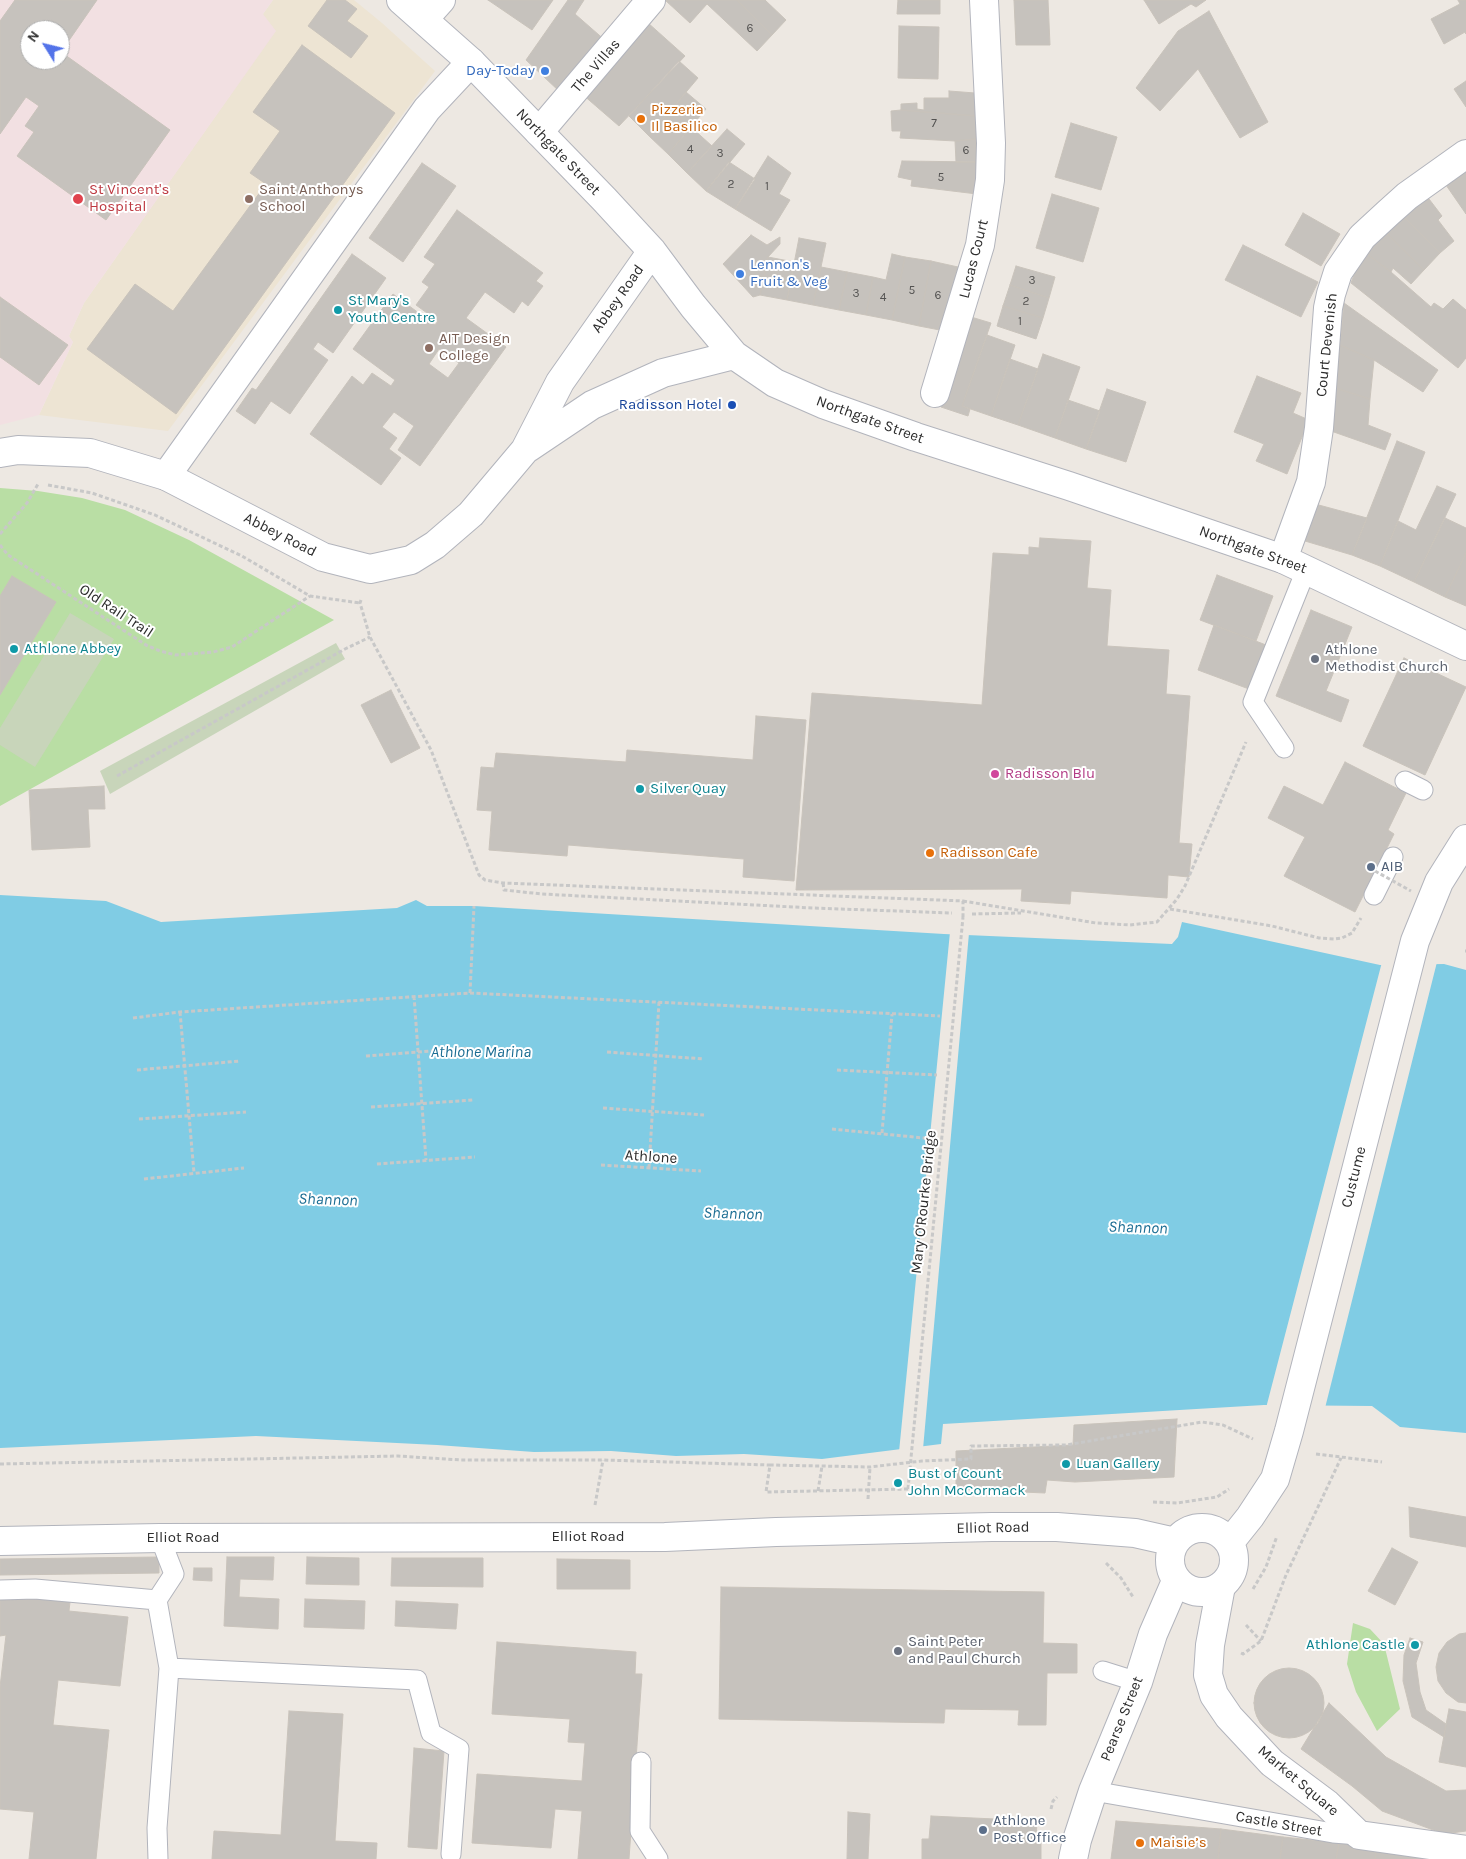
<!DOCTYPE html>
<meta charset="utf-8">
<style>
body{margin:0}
#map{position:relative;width:1466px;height:1859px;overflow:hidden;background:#ede8e2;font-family:Karla,sans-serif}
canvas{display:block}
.north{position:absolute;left:20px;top:20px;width:50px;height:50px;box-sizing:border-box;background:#fff;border:1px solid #ababab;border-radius:50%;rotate:306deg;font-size:14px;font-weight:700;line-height:20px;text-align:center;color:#2d2d2d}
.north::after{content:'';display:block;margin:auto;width:18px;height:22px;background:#5373e9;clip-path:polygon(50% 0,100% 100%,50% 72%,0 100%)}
</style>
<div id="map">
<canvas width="1466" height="1859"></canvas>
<div class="north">N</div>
</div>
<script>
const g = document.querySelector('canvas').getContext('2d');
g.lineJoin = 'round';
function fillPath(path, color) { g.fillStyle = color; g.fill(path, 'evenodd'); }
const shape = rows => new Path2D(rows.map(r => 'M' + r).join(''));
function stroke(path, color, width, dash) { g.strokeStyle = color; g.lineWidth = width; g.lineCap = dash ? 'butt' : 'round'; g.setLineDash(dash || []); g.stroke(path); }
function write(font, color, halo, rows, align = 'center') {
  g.font = font + ' Karla,sans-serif'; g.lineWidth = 4; g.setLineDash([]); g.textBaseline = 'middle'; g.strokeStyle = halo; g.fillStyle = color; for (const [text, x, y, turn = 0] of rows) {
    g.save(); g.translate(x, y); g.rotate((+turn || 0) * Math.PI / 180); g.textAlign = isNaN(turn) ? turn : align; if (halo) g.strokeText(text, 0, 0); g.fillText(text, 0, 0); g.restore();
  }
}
fillPath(shape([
 [273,0,354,0,382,23,435,71,168,431,39,415,73,342,69,336,84,303,230,95,263,14]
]), '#ede4d3');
fillPath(shape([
 [0,0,273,0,263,14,276,31,84,303,69,336,73,342,39,415,0,425],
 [30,30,60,30,60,60,30,60]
]), '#f2e0e2');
fillPath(shape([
 [0,488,38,491,82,498,125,510,189,540,334,620,0,806],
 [1353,1623,1370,1629,1384,1644,1400,1709,1377,1731,1356,1692,1347,1664]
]), '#b9dea4');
fillPath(shape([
 [70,613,114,639,35,767,0,745,0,728],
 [336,643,345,659,110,794,100,771]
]), '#c8d5ba');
fillPath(shape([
 [0,895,106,901,161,922,397,908,416,900,427,906,474,906,944,934,1172,944,1178,937,1182,922,1380,965,1444,964,1466,970,1466,1433,1400,1427,1372,1406,1264,1405,943,1424,941,1444,822,1459,744,1454,676,1456,611,1451,534,1452,437,1445,256,1436,0,1448]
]), '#80cce4');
fillPath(shape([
 [950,932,969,933,923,1449,899,1452],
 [1382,962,1437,962,1325,1408,1266,1408]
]), '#ede8e2');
const building = shape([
 [15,0,97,0,61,52,170,130,106,220,17,156,34,132,25,126,39,106,26,97,0,134,0,21,15,0],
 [30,30,60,30,60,60,30,60,30,30],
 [327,0,345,0,357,9,347,21,368,36,351,58,308,26,327,0],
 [488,0,553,0,532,30,488,0],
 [568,0,584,0,575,14,607,42,560,92,526,60,568,0],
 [665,0,737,0,772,35,757,51,707,4,690,23,665,0],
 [737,0,765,0,786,20,772,35,737,0],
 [898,0,940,0,940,14,897,14,898,0],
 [1014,0,1048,0,1050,45,1016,45,1014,0],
 [1144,0,1206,0,1196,7,1191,4,1159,24,1144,0],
 [1458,0,1466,0,1466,34,1465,32,1444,44,1431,19,1460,4,1458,0],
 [1209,11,1268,122,1240,138,1198,69,1160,111,1136,88,1178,31,1209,11],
 [647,22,685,56,619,126,582,94,647,22],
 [899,26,939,27,938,79,898,78,899,26],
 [302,45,395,113,176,414,87,349,135,284,173,311,266,184,250,173,280,131,253,112,302,45],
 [679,61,698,78,649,136,629,116,679,61],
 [1466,81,1466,107,1454,89,1466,81],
 [949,91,975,93,976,116,901,110,901,104,917,103,917,109,924,110,924,98,949,98,949,91],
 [686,92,706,109,668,154,649,136,686,92],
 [901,110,976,116,976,139,955,141,900,138,901,131,892,131,891,111,901,110],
 [1071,123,1117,137,1101,190,1055,177,1071,123],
 [691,127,712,146,687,173,668,154,691,127],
 [727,129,745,144,706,191,687,173,727,129],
 [976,139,977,162,956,162,955,141,976,139],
 [768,156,791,173,779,194,790,200,771,231,735,209,768,156],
 [902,161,977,162,977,194,911,186,912,180,898,177,902,161],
 [729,162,755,179,735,209,706,191,729,162],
 [422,163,456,186,403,262,369,238,422,163],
 [1466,171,1466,214,1446,185,1466,171],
 [1052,194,1099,208,1083,262,1036,248,1052,194],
 [1426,195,1442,216,1438,220,1454,241,1440,253,1401,214,1426,195],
 [457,210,543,273,536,281,543,286,528,306,522,301,514,313,485,292,466,318,506,347,420,466,398,450,414,426,394,412,382,427,397,438,389,449,401,458,381,485,310,434,352,376,363,385,372,373,391,386,395,380,353,349,393,294,435,325,438,321,416,305,429,287,422,282,435,264,424,257,457,210],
 [439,349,459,363,448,378,429,364,439,349],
 [1303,213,1340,234,1321,266,1285,245,1303,213],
 [1401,214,1440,253,1424,270,1383,230,1401,214],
 [1383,230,1424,270,1411,284,1393,268,1391,272,1363,251,1383,230],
 [751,235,767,245,780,237,780,244,768,257,760,295,753,297,723,264,751,235],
 [799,238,826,243,813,305,787,300,799,238],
 [1243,245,1318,282,1301,317,1225,280,1243,245],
 [1363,251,1391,272,1431,307,1434,303,1443,309,1453,299,1466,310,1466,358,1458,368,1351,283,1363,251],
 [352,254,386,278,333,353,318,342,313,349,328,360,290,414,271,401,255,424,236,411,252,388,256,390,352,254],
 [892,254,905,257,892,320,866,315,873,277,886,280,892,254],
 [768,257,794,262,787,300,760,295,768,257],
 [905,257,931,261,919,326,892,320,905,257],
 [931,261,958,267,945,331,919,326,931,261],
 [1016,266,1055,277,1049,298,1010,285,1016,266],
 [821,267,847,272,839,310,813,305,821,267],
 [847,272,873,277,866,315,839,310,847,272],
 [1010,285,1049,298,1043,318,1003,306,1010,285],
 [0,297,68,345,39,385,0,357,0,297],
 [1344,303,1438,370,1423,392,1374,360,1340,345,1344,303],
 [1003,306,1043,318,1036,339,997,326,1003,306],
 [971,317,991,323,962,406,970,409,968,416,941,407,971,317],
 [987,335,1015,345,991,416,962,406,987,335],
 [1340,345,1374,360,1370,399,1335,388,1340,345],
 [1043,354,1080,367,1055,438,1018,425,1043,354],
 [1010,359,1038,369,1018,425,991,416,1010,359],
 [1257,376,1301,393,1293,413,1309,420,1287,474,1256,461,1264,444,1234,432,1257,376],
 [1335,388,1370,399,1368,425,1391,434,1385,450,1331,431,1335,388],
 [1107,389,1146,402,1126,462,1086,449,1107,389],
 [1068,400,1100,411,1086,449,1055,438,1068,400],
 [1397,441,1425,452,1380,566,1352,555,1397,441],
 [1437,486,1456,494,1414,582,1380,566,1398,521,1416,530,1437,486],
 [1315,504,1367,518,1352,555,1305,541,1315,504],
 [1445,518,1466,528,1466,553,1445,597,1414,582,1445,518],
 [1040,538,1091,541,1087,588,1111,590,1107,646,1169,650,1166,694,1190,696,1179,843,1192,844,1189,877,1168,875,1167,898,1071,891,1070,904,1021,901,1022,889,796,890,812,693,982,705,993,553,1029,555,1029,547,1039,548,1040,538],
 [1466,553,1466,606,1445,597,1466,553],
 [1217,575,1273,596,1256,641,1200,620,1217,575],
 [12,576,56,602,0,695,0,596,12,576],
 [1311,610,1352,627,1326,691,1349,700,1341,722,1276,696,1311,610],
 [1214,625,1266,645,1249,689,1198,670,1214,625],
 [1404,658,1466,687,1425,775,1363,746,1404,658],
 [391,690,420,748,391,763,361,705,391,690],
 [756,716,806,720,794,881,743,877,744,859,568,845,567,856,489,850,492,811,477,810,481,767,494,768,496,753,626,762,627,750,753,760,756,716],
 [1345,762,1406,793,1388,830,1394,834,1355,912,1284,876,1305,837,1268,818,1284,786,1323,805,1345,762],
 [104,786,105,809,88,809,90,847,32,850,29,790,104,786],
 [1177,1419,1174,1477,1075,1482,1047,1480,1045,1493,956,1489,956,1451,1073,1445,1074,1425,1177,1419],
 [1409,1507,1466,1517,1466,1547,1410,1537,1409,1507],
 [1392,1548,1418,1562,1395,1605,1368,1591,1392,1548],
 [159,1557,159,1573,0,1575,0,1559,159,1557],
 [227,1557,274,1557,273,1580,240,1579,239,1597,279,1599,278,1629,224,1626,227,1557],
 [307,1557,359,1558,359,1585,306,1584,307,1557],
 [392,1558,483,1558,483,1587,391,1586,392,1558],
 [557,1559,630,1560,630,1589,557,1589,557,1559],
 [194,1568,212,1568,212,1581,193,1580,194,1568],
 [721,1587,1044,1592,1043,1643,1077,1644,1077,1673,1047,1673,1046,1725,1018,1725,1019,1710,945,1709,944,1723,719,1719,721,1587],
 [37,1599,70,1602,69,1611,128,1617,120,1686,58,1680,53,1725,109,1730,96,1859,29,1859,34,1812,0,1809,0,1687,6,1635,0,1636,0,1600,37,1599],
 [305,1599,365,1601,364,1629,304,1627,305,1599],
 [396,1601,458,1604,456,1629,395,1626,396,1601],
 [1466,1633,1466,1703,1458,1702,1446,1693,1438,1681,1436,1667,1439,1653,1447,1642,1459,1634,1466,1633],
 [1410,1638,1423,1642,1416,1663,1420,1692,1426,1710,1446,1724,1444,1737,1412,1717,1403,1681,1404,1655,1410,1638],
 [497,1642,636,1652,635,1674,642,1674,629,1859,578,1859,582,1811,555,1809,551,1848,472,1843,477,1774,582,1781,585,1743,568,1742,570,1719,492,1714,497,1642],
 '1254 1703a35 35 0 1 1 70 0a35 35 0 1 1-70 0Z',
 [1329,1703,1386,1757,1446,1791,1466,1790,1466,1831,1444,1834,1382,1811,1352,1786,1301,1749,1329,1703],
 [1449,1709,1466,1712,1466,1767,1439,1762,1449,1709],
 [289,1711,343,1714,335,1841,377,1843,376,1859,212,1859,214,1831,281,1835,289,1711],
 [414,1748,444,1751,437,1849,408,1847,414,1748],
 [848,1812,870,1814,868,1859,847,1859,848,1812],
 [931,1816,1037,1821,1036,1841,1041,1841,1041,1859,922,1859,922,1839,929,1839,931,1816],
 [1116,1821,1221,1829,1218,1859,1111,1859,1116,1821],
 [1221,1829,1283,1837,1280,1859,1218,1859,1221,1829],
 [1283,1837,1339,1843,1336,1859,1280,1859,1283,1837],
 [1339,1843,1376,1848,1375,1859,1336,1859,1339,1843],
 [1376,1848,1439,1859,1375,1859,1376,1848]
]);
fillPath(building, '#c6c2bd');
stroke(building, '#c9c3bb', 1);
const service = shape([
 [1284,748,1253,702,1306,570],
 [1405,781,1423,790],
 [1374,895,1393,857],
 [0,1590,35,1589,157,1600],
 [169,1668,417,1680,431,1733,459,1749,451,1854],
 [1103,1671,1138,1682],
 [641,1762,640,1831,658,1859],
 [1093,1791,1333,1833,1359,1835],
 [158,1859,157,1828,169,1668,157,1600,174,1574,160,1538]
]);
const minor = shape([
 [424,19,441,0],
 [539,132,651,0],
 [935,393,980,245,990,180,991,143,984,0],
 [166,476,427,109,471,62],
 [1283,559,1311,482,1319,428,1328,308,1331,294,1338,272,1362,237,1388,213,1407,196,1466,154],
 [1221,1586,1210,1645,1208,1675,1214,1695,1229,1717,1272,1763,1327,1804,1359,1835,1466,1850],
 [1073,1859,1077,1840,1093,1791,1138,1682,1153,1634,1176,1581]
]);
const tertiary = shape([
 [401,0,471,62,604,199,652,251,693,306,734,355,775,383,823,404,916,437,1069,486,1283,559,1466,646],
 [528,448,592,405,663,373,734,355],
 [0,453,18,450,90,453,166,476,323,557,370,569,411,560,435,545,471,514,525,450,560,382,652,251]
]);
const secondary = shape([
 '1170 1560a32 32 0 1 1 64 0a32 32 0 1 1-64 0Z',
 [0,1541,160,1538,665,1537,776,1532,992,1527,1057,1527,1135,1533,1175,1542],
 [1230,1542,1250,1517,1275,1479,1289,1431,1415,941,1439,882,1466,839]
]);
stroke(service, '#b2b4bc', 21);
stroke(minor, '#b2b4bc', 30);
stroke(tertiary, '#b2b4bc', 30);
stroke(secondary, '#b2b4bc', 30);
stroke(shape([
 [48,485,92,493,155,515,242,556,310,596,360,603],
 [0,534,27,503,38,484],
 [0,545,8,555,146,645,160,651,176,655,213,652,232,647,310,596],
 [361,600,360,603,370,637,431,750,479,875,485,880,503,883,963,901,963,917],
 [117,776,345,649,370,637],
 [503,883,504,890,542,894,813,908,952,913],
 [963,901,1096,923,1130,925,1157,922,1177,899,1185,886,1246,742],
 [1170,909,1272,926,1319,938,1334,939,1342,938,1352,933,1361,918],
 [972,914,1021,913],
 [1465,951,1466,951],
 [470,993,474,906],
 [414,996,426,1160],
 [180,1012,194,1173],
 [133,1018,180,1012,470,993,940,1016],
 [607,1052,704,1059],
 [366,1056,469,1048],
 [137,1070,240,1061],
 [837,1070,937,1075],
 [371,1107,473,1100],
 [603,1108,704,1115],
 [139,1119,246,1112],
 [832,1129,934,1139],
 [882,1133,892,1014],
 [377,1164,475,1157],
 [601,1165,701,1171],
 [649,1168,659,1002],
 [144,1179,244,1168],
 [1316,1454,1382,1462],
 [0,1464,398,1456,461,1460,603,1460,770,1465],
 [908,1489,766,1492,770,1465,870,1467,922,1461,971,1459,971,1446,1066,1445,1202,1422,1223,1425,1253,1439],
 [818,1491,822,1466],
 [868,1499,870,1467],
 [1153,1502,1177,1503,1217,1497,1229,1489],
 [595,1505,603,1460],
 [1106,1563,1121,1578,1133,1597],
 [1253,1589,1266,1567,1277,1536],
 [1246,1625,1261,1641],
 [1241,1653,1243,1654,1261,1641,1286,1575,1341,1458],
 [1051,1809,1053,1801,1057,1797]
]), '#c8c8c8', 3, [4, 2.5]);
stroke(service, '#fff', 19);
stroke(minor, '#fff', 28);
stroke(tertiary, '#fff', 28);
stroke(secondary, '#fff', 28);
stroke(shape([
 [1375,871,1411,891],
 [908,1489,963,917]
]), '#c8c8c8', 3, [4, 2.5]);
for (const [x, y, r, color] of [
 [545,71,5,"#3f7fe0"],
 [641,119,5,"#e8710a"],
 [78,199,6,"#e0444e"],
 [249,199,5,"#8d6e63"],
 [740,274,5,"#3f7fe0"],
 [338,310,5,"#0f9aa8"],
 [429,348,5,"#8d6e63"],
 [732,405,5,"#1a4fb4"],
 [14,649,5,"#0f9aa8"],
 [1315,659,5,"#6b7280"],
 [995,774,5,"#d1479c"],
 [640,789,5,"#0f9aa8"],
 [930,853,5,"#e8710a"],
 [1371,867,5,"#5c6f8a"],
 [1066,1464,5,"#0f9aa8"],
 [898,1483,5,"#0f9aa8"],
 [1415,1645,5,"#0f9aa8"],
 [898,1651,5,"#6b7280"],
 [983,1830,5,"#5c6f8a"],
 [1140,1843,5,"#e8710a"]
]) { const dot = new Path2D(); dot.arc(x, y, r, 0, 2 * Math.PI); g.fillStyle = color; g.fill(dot); stroke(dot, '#fff', 2); }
write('12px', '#535251', null, [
 ["6",750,29],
 ["7",934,124],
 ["4",690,150],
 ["6",966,151],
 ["3",720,154],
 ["5",941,178],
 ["2",731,185],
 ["1",767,187],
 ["3",1032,281],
 ["5",912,291],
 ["3",856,294],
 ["6",938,296],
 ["4",883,298],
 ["2",1026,302],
 ["1",1020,322]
]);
write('15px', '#2d2d2d', '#fff', [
 ["The Villas",596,66,-49],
 ["Northgate Street",558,152,46],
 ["Lucas Court",974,259,-76],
 ["Abbey Road",618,299,-55],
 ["Court Devenish",1327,345,-84],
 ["Northgate Street",870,420,20],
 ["Abbey Road",280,535,27],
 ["Northgate Street",1253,550,20],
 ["Old Rail Trail",116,611,33],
 ["Athlone",651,1157,4],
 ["Custume",1354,1177,-76],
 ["Mary O'Rourke Bridge",924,1202,-84],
 ["Elliot Road",993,1528,-1],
 ["Elliot Road",588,1537],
 ["Elliot Road",183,1538],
 ["Pearse Street",1122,1719,-68],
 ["Market Square",1298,1781,40],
 ["Castle Street",1279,1824,10]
]);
write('15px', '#366cbe', '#fff', [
 ["Day-Today",535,71],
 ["Lennon's",750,265,"left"],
 ["Fruit & Veg",750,282,"left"]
], 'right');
write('15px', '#c56008', '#fff', [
 ["Pizzeria",651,110],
 ["Il Basilico",651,127],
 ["Radisson Cafe",940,853],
 ["Maisie’s",1150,1843]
], 'left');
write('15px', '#be3a42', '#fff', [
 ["St Vincent's",89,190],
 ["Hospital",89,207]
], 'left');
write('15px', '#785e54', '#fff', [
 ["Saint Anthonys",259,190],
 ["School",259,207],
 ["AIT Design",439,339],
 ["College",439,356]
], 'left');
write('15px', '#0d838f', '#fff', [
 ["St Mary's",348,301],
 ["Youth Centre",348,318],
 ["Athlone Abbey",24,649],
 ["Silver Quay",650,789],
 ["Luan Gallery",1076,1464],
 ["Bust of Count",908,1474],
 ["John McCormack",908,1491],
 ["Athlone Castle",1405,1645,"right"]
], 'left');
write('15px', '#164399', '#fff', [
 ["Radisson Hotel",722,405]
], 'right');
write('15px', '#5b616d', '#fff', [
 ["Athlone",1325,650],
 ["Methodist Church",1325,667],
 ["Saint Peter",908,1642],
 ["and Paul Church",908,1659]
], 'left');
write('15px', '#b23c85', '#fff', [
 ["Radisson Blu",1005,774]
], 'left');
write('15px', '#4e5e75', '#fff', [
 ["AIB",1381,867],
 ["Athlone",993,1821],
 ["Post Office",993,1838]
], 'left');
write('italic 16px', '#1b6d93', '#fff', [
 ["Athlone Marina",481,1052],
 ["Shannon",328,1200,2],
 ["Shannon",733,1214,2],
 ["Shannon",1138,1228,2]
]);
</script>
